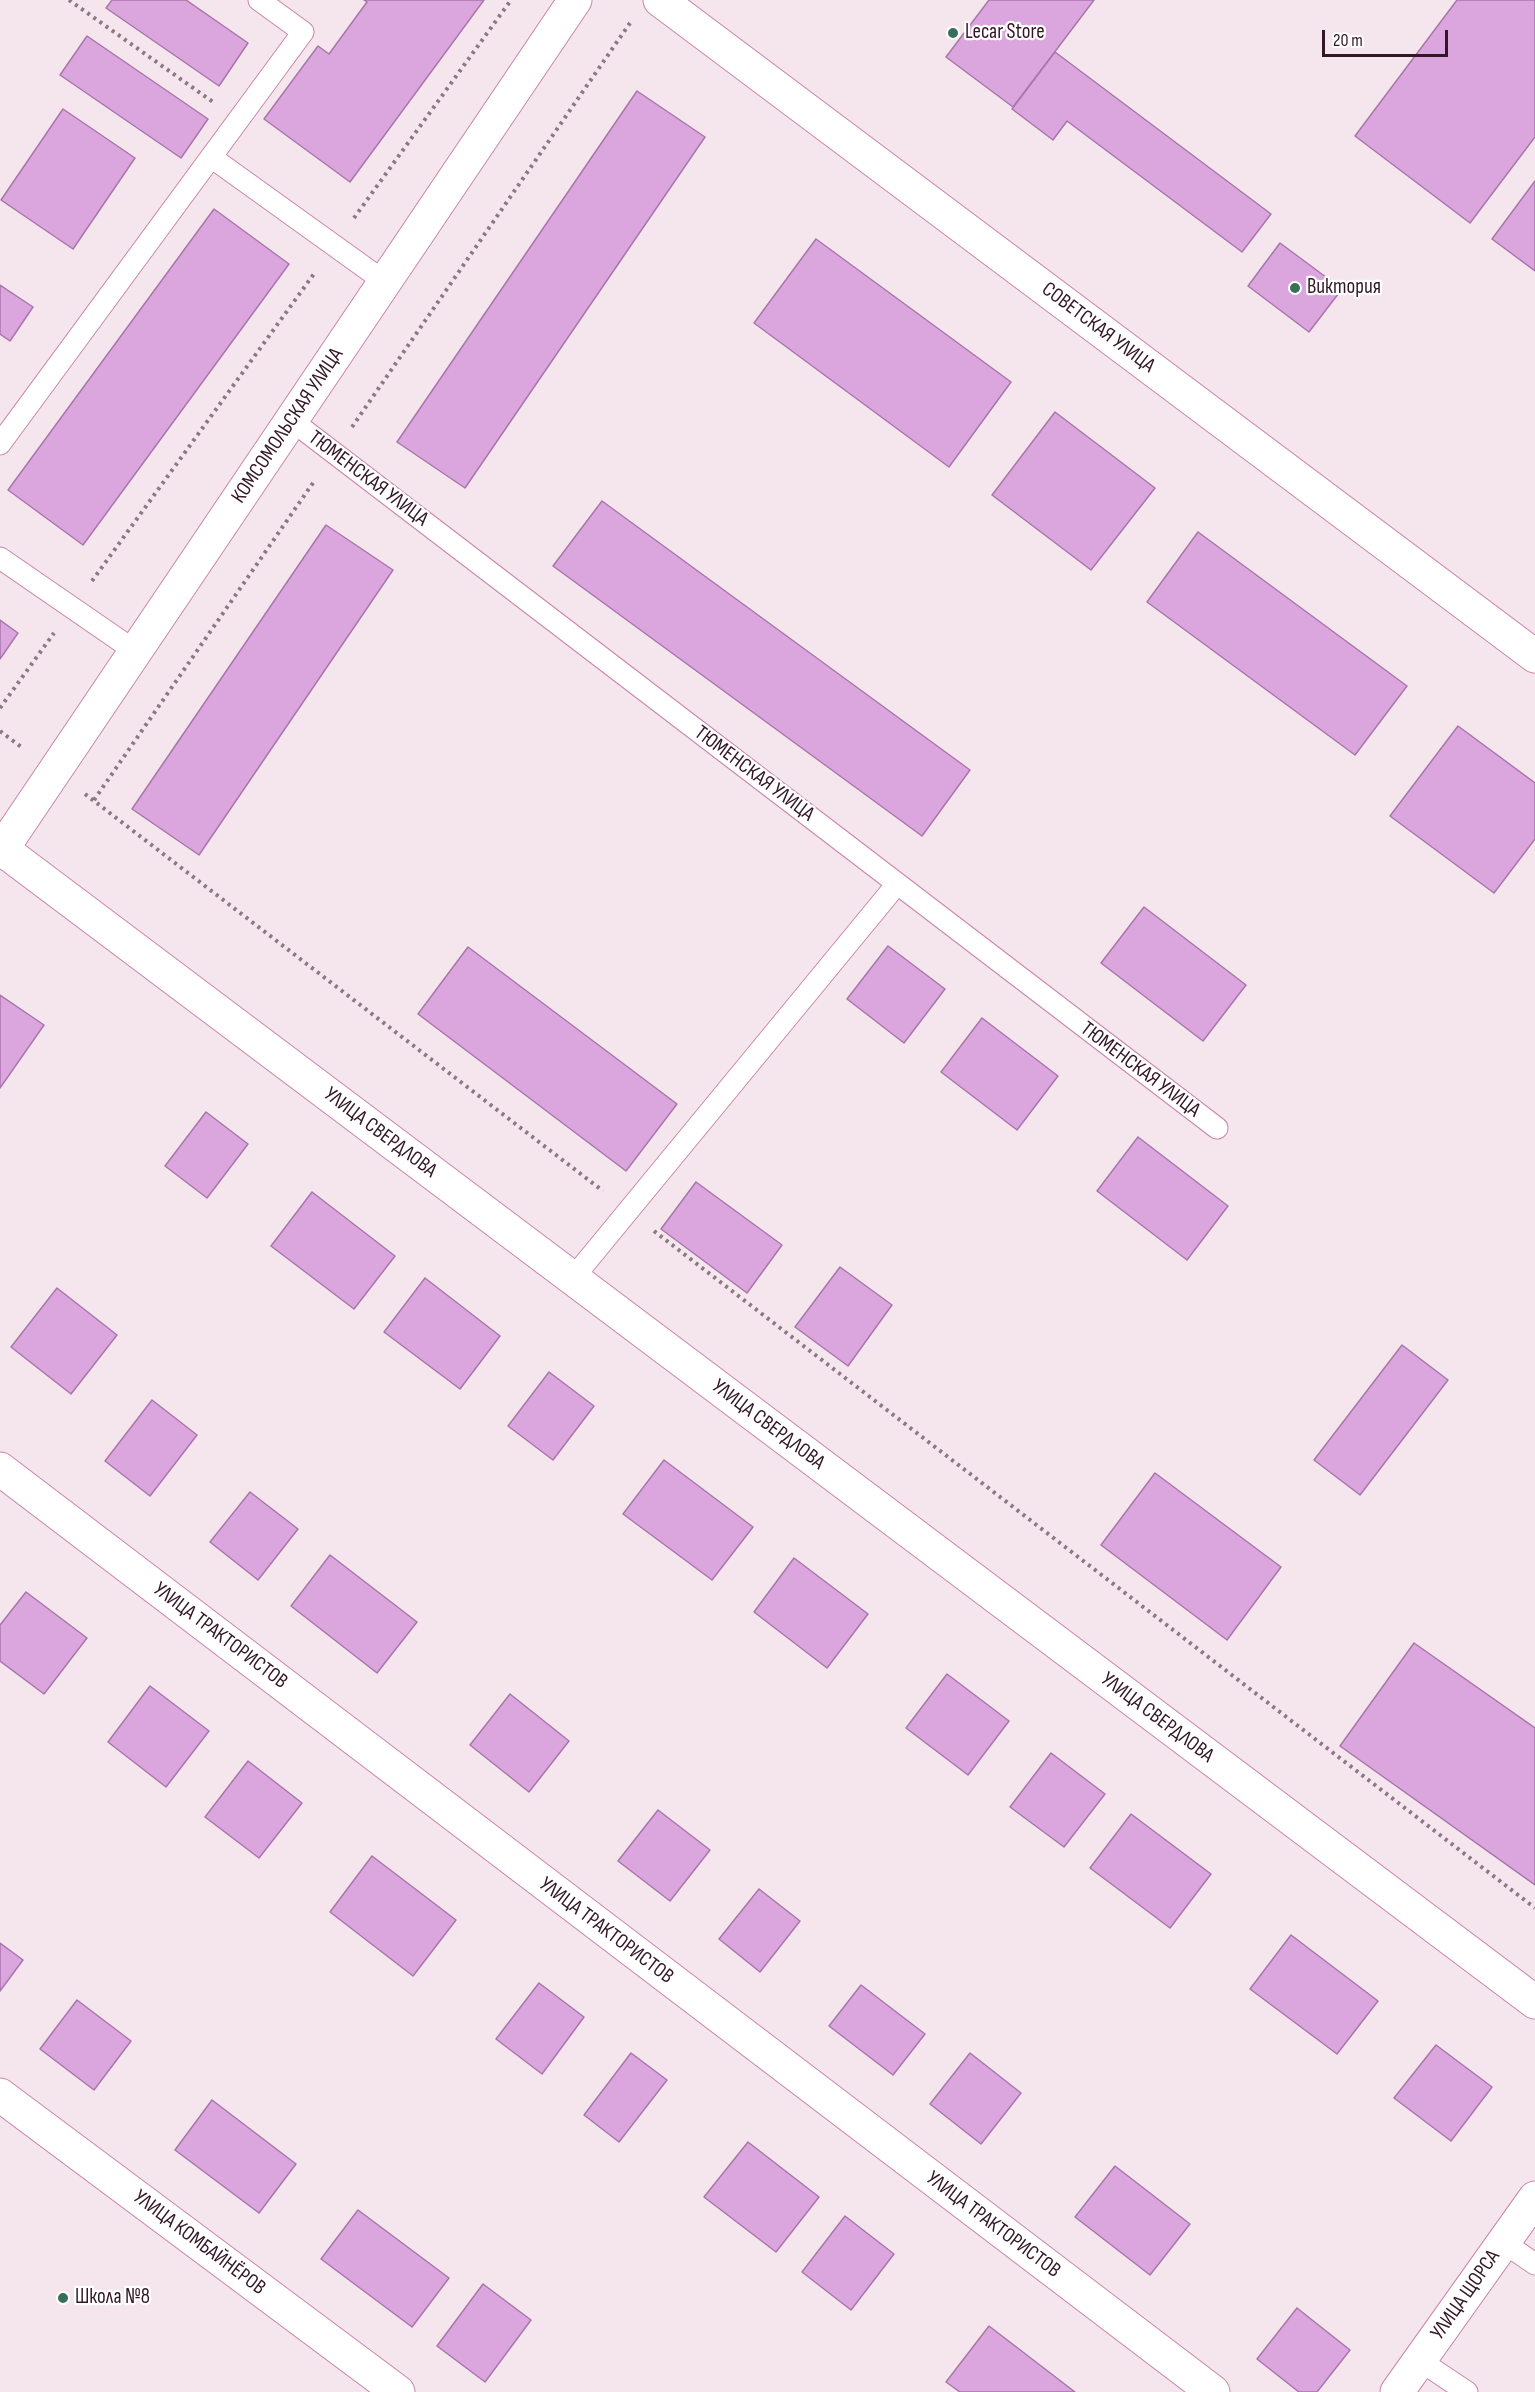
<!DOCTYPE html>
<meta charset="utf-8">
<style>
body{margin:0}
#map{position:relative;width:1535px;height:2392px;overflow:hidden;background:#f5e6ee;font-family:"Sofia Sans Condensed",sans-serif}
canvas{display:block}
.scale{position:absolute;left:1322px;top:30px;width:126px;height:27px;box-sizing:border-box;border:3px solid #321727;border-top:0;padding-left:8px;font-size:18px;line-height:21px;white-space:nowrap;color:#321727;-webkit-text-stroke:4px #fff;paint-order:stroke}
</style>
<div id="map">
<canvas width="1535" height="2392"></canvas>
<div class="scale">20 m</div>
</div>
<script>
const g = document.querySelector('canvas').getContext('2d');
g.lineJoin = 'round';
function fillPath(path, color) { g.fillStyle = color; g.fill(path, 'evenodd'); }
const shape = rows => new Path2D(rows.map(r => 'M' + r).join(''));
function stroke(path, color, width, dash) { g.strokeStyle = color; g.lineWidth = width; g.lineCap = dash ? 'butt' : 'round'; g.setLineDash(dash || []); g.stroke(path); }
function write(font, color, halo, rows, align = 'center') {
  g.font = font + ' "Sofia Sans Condensed",sans-serif'; g.lineWidth = 4.5; g.setLineDash([]); g.textBaseline = 'middle'; g.strokeStyle = halo; g.fillStyle = color; for (const [text, x, y, turn = 0] of rows) {
    g.save(); g.translate(x, y); g.rotate((+turn || 0) * Math.PI / 180); g.textAlign = isNaN(turn) ? turn : align; if (halo) g.strokeText(text, 0, 0); g.fillText(text, 0, 0); g.restore();
  }
}
const building = shape([
 [112,0,186,0,248,43,219,86,106,8,112,0],
 [364,0,484,0,350,182,264,119,318,46,329,54,367,2,364,0],
 [989,0,1094,0,1013,107,946,57,989,0],
 [1457,0,1535,0,1535,137,1470,223,1355,136,1457,0],
 [87,36,208,119,181,158,60,75,87,36],
 [1055,52,1271,214,1242,252,1067,121,1053,140,1012,109,1055,52],
 [637,91,705,137,465,488,397,442,637,91],
 [63,109,135,158,73,249,1,200,63,109],
 [1535,181,1535,271,1492,239,1535,181],
 [214,209,289,264,83,545,8,490,214,209],
 [816,239,1011,382,949,467,754,323,816,239],
 [1280,243,1342,289,1309,332,1248,286,1280,243],
 [0,285,33,307,10,341,0,334,0,285],
 [1055,412,1155,488,1091,570,992,495,1055,412],
 [602,501,970,770,922,836,553,566,602,501],
 [326,525,393,570,199,855,132,809,326,525],
 [1198,532,1407,686,1355,755,1147,602,1198,532],
 [0,620,18,633,0,659,0,620],
 [1458,726,1535,783,1535,839,1494,893,1390,816,1458,726],
 [1144,907,1246,985,1203,1041,1101,963,1144,907],
 [888,946,945,989,904,1043,847,999,888,946],
 [468,947,677,1104,626,1171,418,1014,468,947],
 [0,995,44,1025,0,1088,0,995],
 [982,1018,1058,1076,1017,1130,941,1072,982,1018],
 [206,1112,248,1144,207,1198,165,1166,206,1112],
 [1138,1137,1228,1206,1187,1260,1097,1191,1138,1137],
 [696,1182,782,1245,747,1293,661,1229,696,1182],
 [312,1192,395,1256,354,1309,271,1246,312,1192],
 [840,1267,892,1305,848,1366,795,1327,840,1267],
 [425,1278,500,1336,460,1389,384,1332,425,1278],
 [57,1288,117,1335,71,1394,11,1347,57,1288],
 [1402,1345,1448,1380,1360,1495,1314,1460,1402,1345],
 [549,1372,594,1406,553,1460,508,1426,549,1372],
 [152,1400,197,1435,150,1496,105,1461,152,1400],
 [664,1460,753,1527,712,1580,623,1514,664,1460],
 [1155,1473,1281,1567,1227,1640,1101,1545,1155,1473],
 [250,1492,298,1529,258,1580,210,1542,250,1492],
 [330,1555,417,1622,377,1673,291,1606,330,1555],
 [794,1558,868,1614,827,1668,754,1612,794,1558],
 [26,1592,87,1638,44,1694,0,1661,0,1625,26,1592],
 [1414,1643,1535,1728,1535,1885,1340,1746,1414,1643],
 [947,1674,1009,1721,968,1775,906,1728,947,1674],
 [150,1686,209,1731,166,1787,108,1742,150,1686],
 [510,1694,569,1741,529,1792,470,1745,510,1694],
 [1051,1753,1105,1794,1064,1847,1010,1807,1051,1753],
 [248,1761,302,1803,259,1858,205,1817,248,1761],
 [658,1810,710,1850,670,1901,618,1861,658,1810],
 [1131,1814,1211,1874,1170,1928,1090,1868,1131,1814],
 [372,1856,456,1920,413,1976,330,1912,372,1856],
 [759,1889,800,1921,760,1972,719,1939,759,1889],
 [1291,1935,1378,2001,1337,2054,1250,1989,1291,1935],
 [0,1943,23,1960,0,1991,0,1943],
 [539,1983,584,2017,542,2074,496,2039,539,1983],
 [861,1985,925,2034,893,2075,829,2026,861,1985],
 [77,2000,131,2041,94,2090,40,2049,77,2000],
 [1436,2045,1492,2087,1451,2141,1394,2098,1436,2045],
 [631,2053,667,2080,619,2142,584,2115,631,2053],
 [970,2053,1021,2093,981,2144,930,2104,970,2053],
 [212,2100,296,2164,259,2213,175,2150,212,2100],
 [748,2142,819,2197,776,2252,704,2197,748,2142],
 [1115,2166,1190,2224,1150,2275,1075,2217,1115,2166],
 [358,2210,449,2278,412,2327,321,2259,358,2210],
 [845,2216,894,2254,851,2310,802,2272,845,2216],
 [483,2284,531,2320,485,2382,437,2346,483,2284],
 [1297,2308,1350,2350,1317,2392,1299,2392,1257,2359,1297,2308],
 [989,2326,1075,2392,960,2392,946,2382,989,2326]
]);
fillPath(building, '#dba6de');
stroke(building, '#a976ac', 1.5);
const lane = shape([
 [211,157,385,282],
 [291,420,1217,1128],
 [0,444,303,32,259,0],
 [0,558,135,651],
 [573,1278,897,884],
 [1503,2242,1535,2264],
 [1419,2360,1467,2392]
]);
const street = shape([
 [2,849,1535,2002],
 [0,1469,1213,2392],
 [0,2095,398,2392]
]);
const secondary = shape([
 [0,852,575,0],
 [1397,2392,1535,2198]
]);
const primary = shape([
 [660,0,1535,656]
]);
stroke(lane, '#ca85ac', 23);
stroke(street, '#ca85ac', 35);
stroke(secondary, '#ca85ac', 35);
stroke(primary, '#ca85ac', 35);
stroke(shape([
 [69,0,213,102],
 [354,218,511,0],
 [352,427,630,23],
 [92,581,316,271],
 [0,708,54,633],
 [0,731,24,749],
 [85,794,603,1191],
 [94,800,315,480],
 [654,1231,1535,1908]
]), '#8c7783', 4, [3, 4.5]);
stroke(lane, '#fff', 21);
stroke(street, '#fff', 33);
stroke(secondary, '#fff', 33);
stroke(primary, '#fff', 33);
for (const [x, y, r, color] of [
 [953,33,6,"#377058"],
 [1295,288,6,"#377058"],
 [63,2298,6,"#377058"]
]) { const dot = new Path2D(); dot.arc(x, y, r, 0, 2 * Math.PI); g.fillStyle = color; g.fill(dot); stroke(dot, '#fff', 2); }
write('21px', '#321727', '#fff', [
 ["Lecar Store",965,33],
 ["Виктория",1307,288],
 ["Школа №8",75,2298]
], 'left');
write('21px', '#321727', '#fff', [
 ["СОВЕТСКАЯ УЛИЦА",1098,328,37],
 ["КОМСОМОЛЬСКАЯ УЛИЦА",288,426,-56],
 ["ТЮМЕНСКАЯ УЛИЦА",368,479,37],
 ["ТЮМЕНСКАЯ УЛИЦА",754,774,37],
 ["ТЮМЕНСКАЯ УЛИЦА",1140,1070,37],
 ["УЛИЦА СВЕРДЛОВА",380,1133,37],
 ["УЛИЦА СВЕРДЛОВА",768,1425,37],
 ["УЛИЦА ТРАКТОРИСТОВ",220,1636,37],
 ["УЛИЦА СВЕРДЛОВА",1157,1718,37],
 ["УЛИЦА ТРАКТОРИСТОВ",606,1931,37],
 ["УЛИЦА ТРАКТОРИСТОВ",993,2225,37],
 ["УЛИЦА КОМБАЙНЁРОВ",199,2243,37],
 ["УЛИЦА ЩОРСА",1466,2295,-55]
]);
</script>
